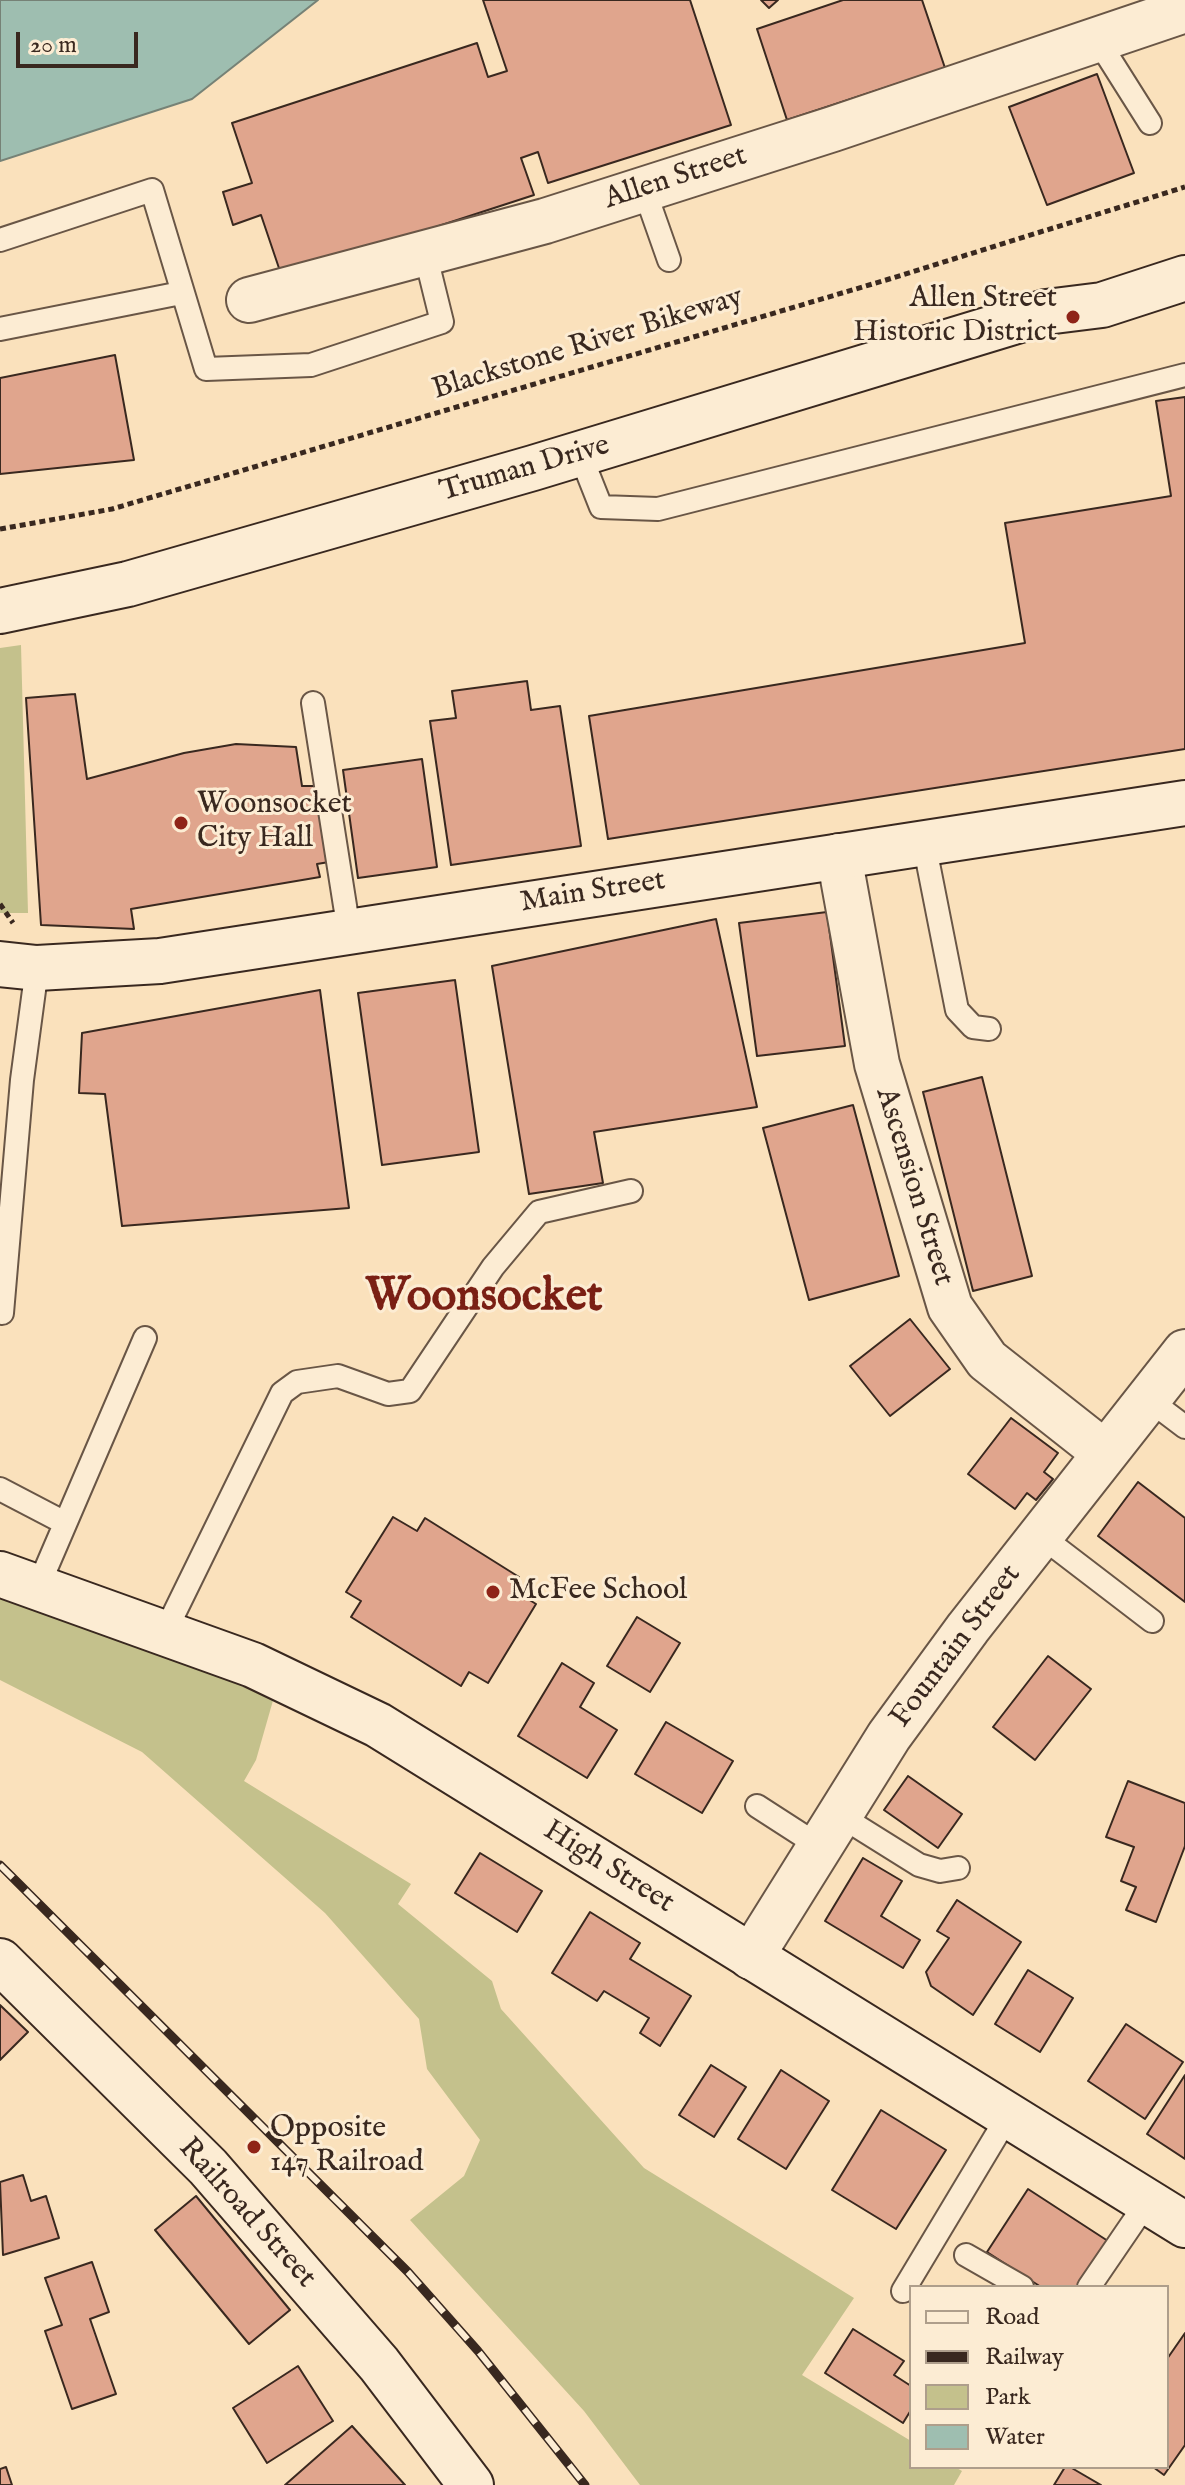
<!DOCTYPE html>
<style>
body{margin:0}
#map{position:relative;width:1185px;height:2485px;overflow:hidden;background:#fae1bc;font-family:"IM FELL English",serif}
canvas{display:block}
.legend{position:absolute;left:909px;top:2285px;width:260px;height:184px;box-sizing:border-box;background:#fcecd3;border:2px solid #ae9e8b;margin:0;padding:10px 14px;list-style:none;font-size:24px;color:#39281f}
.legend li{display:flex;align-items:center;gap:16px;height:40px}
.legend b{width:40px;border:2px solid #ae9e8b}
.scale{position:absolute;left:16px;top:32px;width:122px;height:36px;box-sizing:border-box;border:4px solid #39281f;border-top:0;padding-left:10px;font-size:24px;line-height:28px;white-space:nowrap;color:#39281f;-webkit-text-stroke:6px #fcecd3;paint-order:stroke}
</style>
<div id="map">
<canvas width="1185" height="2485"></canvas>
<ul class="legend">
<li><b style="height:10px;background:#fcecd3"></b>Road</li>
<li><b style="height:10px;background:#39281f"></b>Railway</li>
<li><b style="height:22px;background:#c4c18c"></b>Park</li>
<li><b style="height:22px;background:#9ebeb0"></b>Water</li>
</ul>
<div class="scale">20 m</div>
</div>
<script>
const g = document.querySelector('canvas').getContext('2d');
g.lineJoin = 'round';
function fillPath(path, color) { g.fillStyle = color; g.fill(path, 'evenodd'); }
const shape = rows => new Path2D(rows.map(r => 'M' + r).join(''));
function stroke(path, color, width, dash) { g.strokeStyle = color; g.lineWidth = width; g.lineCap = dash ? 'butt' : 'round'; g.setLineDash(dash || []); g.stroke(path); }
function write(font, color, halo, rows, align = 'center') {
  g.font = font + ' "IM FELL English",serif'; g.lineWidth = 6; g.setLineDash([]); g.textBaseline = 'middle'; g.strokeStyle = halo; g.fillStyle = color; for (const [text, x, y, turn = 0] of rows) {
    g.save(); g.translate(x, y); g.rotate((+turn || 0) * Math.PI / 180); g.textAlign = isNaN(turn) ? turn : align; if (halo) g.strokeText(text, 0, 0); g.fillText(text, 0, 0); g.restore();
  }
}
fillPath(shape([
 [21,645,28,913,0,913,0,648],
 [0,1554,274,1697,256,1760,244,1781,411,1884,398,1904,492,1981,501,2009,644,2168,854,2298,802,2375,911,2441,911,2467,955,2467,962,2471,954,2485,640,2485,584,2411,410,2220,464,2176,480,2140,427,2069,419,2019,325,1913,142,1752,0,1680]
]), '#c4c18c');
const water = shape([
 [0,0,318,0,192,99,0,161,0,0]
]);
fillPath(water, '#9ebeb0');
stroke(water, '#768276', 2);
const building = shape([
 [483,0,690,0,731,125,548,183,538,152,521,158,534,195,282,277,261,215,233,225,223,192,252,183,232,123,477,43,488,77,507,71,483,0],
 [761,0,778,0,769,8,761,0],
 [843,0,922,0,945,68,787,120,757,29,843,0],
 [1097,74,1134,173,1047,205,1009,107,1097,74],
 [115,355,134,460,0,474,0,378,115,355],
 [1185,397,1185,749,608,839,589,716,1025,643,1005,523,1171,496,1156,401,1185,397],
 [527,681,531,710,560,706,581,846,451,865,430,721,456,718,452,691,527,681],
 [75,694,87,779,184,753,236,744,296,747,302,786,322,786,335,861,317,864,320,877,131,909,134,929,41,925,26,698,75,694],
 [422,759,437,867,358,878,343,770,422,759],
 [827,912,845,1046,757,1056,739,923,827,912],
 [716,919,757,1107,594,1132,603,1183,529,1194,492,966,716,919],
 [455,980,479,1152,382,1165,358,993,455,980],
 [320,990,349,1208,122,1226,105,1094,79,1093,82,1033,320,990],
 [982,1077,1032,1276,973,1291,923,1092,982,1077],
 [853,1105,899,1276,809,1300,763,1128,853,1105],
 [910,1319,950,1369,890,1416,850,1366,910,1319],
 [1011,1418,1058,1453,1044,1472,1053,1479,1036,1500,1027,1493,1015,1509,968,1474,1011,1418],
 [1138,1482,1185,1518,1185,1602,1098,1536,1138,1482],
 [393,1517,417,1531,425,1518,519,1577,512,1589,536,1604,488,1683,469,1672,461,1686,351,1617,361,1601,346,1592,393,1517],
 [637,1617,680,1643,650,1692,607,1666,637,1617],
 [1048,1656,1091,1689,1035,1760,993,1727,1048,1656],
 [562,1663,594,1683,580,1707,617,1730,587,1778,518,1736,562,1663],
 [666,1722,733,1761,702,1813,635,1774,666,1722],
 [908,1776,962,1814,938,1848,884,1810,908,1776],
 [1128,1781,1185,1803,1185,1846,1156,1922,1126,1910,1136,1887,1121,1881,1134,1847,1106,1837,1128,1781],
 [480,1853,542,1891,517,1932,455,1893,480,1853],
 [863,1858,902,1881,881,1916,920,1940,903,1968,825,1921,863,1858],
 [957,1900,1021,1942,973,2015,931,1986,926,1972,949,1938,937,1931,957,1900],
 [590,1912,640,1943,630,1959,691,1996,660,2046,640,2033,649,2018,604,1991,597,2001,552,1973,590,1912],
 [1028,1970,1073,1998,1040,2052,995,2024,1028,1970],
 [0,2005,28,2032,0,2060,0,2005],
 [1126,2024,1183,2062,1145,2119,1088,2081,1126,2024],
 [711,2065,746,2087,714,2137,679,2115,711,2065],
 [781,2070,829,2101,786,2169,738,2139,781,2070],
 [1185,2075,1185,2159,1147,2134,1185,2075],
 [881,2110,946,2150,896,2229,832,2190,881,2110],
 [23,2175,31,2201,46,2196,59,2238,3,2255,0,2182,23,2175],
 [1028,2189,1111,2243,1082,2287,1041,2287,987,2252,1028,2189],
 [196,2196,290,2310,249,2344,155,2230,196,2196],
 [92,2262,109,2312,90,2319,116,2394,72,2409,45,2331,62,2325,45,2278,92,2262],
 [853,2329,904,2361,894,2375,911,2386,911,2410,903,2423,825,2373,853,2329],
 [1185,2333,1185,2445,1164,2475,1153,2467,1167,2467,1167,2359,1185,2333],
 [298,2366,333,2421,267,2463,233,2408,298,2366],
 [352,2426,405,2485,285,2485,352,2426],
 [6,2467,12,2485,0,2485,0,2469,6,2467],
 [1065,2467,1070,2467,1101,2485,1054,2485,1065,2467]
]);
fillPath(building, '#e0a58d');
stroke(building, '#39281f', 2);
const lane = shape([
 [1097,39,1150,123],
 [644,189,669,260],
 [0,240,152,190,206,369,311,365,442,322,425,253],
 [0,329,181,293],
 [580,454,601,507,658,509,1185,375],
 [313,703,349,931],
 [924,843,957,1010,973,1027,989,1029],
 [2,1313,22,1080,37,968],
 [1148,1399,1185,1427],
 [0,1489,65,1523],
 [1041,1536,1152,1621],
 [38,1587,145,1338],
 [165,1632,282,1393,297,1382,338,1376,388,1394,410,1391,493,1267,539,1212,631,1191],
 [757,1806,819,1846],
 [839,1815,919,1865,940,1871,958,1868],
 [966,2255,1022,2287],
 [1089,2287,1147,2202],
 [903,2291,1008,2116]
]);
const street = shape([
 [249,300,545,221,833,129,1185,10],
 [839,856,877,1064,950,1307,987,1360,1105,1453],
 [751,1957,889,1736,968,1628,1185,1352]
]);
const secondary = shape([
 [0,611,128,584,533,468,1046,312,1102,305,1185,278],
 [0,964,37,968,160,961,1185,803],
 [0,1574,253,1665,378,1725,1185,2225],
 [0,1961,208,2167,379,2364,471,2485]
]);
stroke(lane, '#695646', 26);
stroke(street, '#695646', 48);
stroke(secondary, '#39281f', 48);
stroke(shape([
 [0,529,112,509,886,280,1185,187],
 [0,904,13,923]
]), '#39281f', 5, [6, 4]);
stroke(lane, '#fcecd3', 22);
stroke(street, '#fcecd3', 44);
stroke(secondary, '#fcecd3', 44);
const rail = shape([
 [0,1865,408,2272,478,2351,585,2485]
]);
stroke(rail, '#39281f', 9);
stroke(rail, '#fcecd3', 6, [18]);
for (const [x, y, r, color] of [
 [1073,317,8,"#8f2418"],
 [181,823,8,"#8f2418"],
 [493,1592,8,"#8f2418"],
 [254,2147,8,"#8f2418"]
]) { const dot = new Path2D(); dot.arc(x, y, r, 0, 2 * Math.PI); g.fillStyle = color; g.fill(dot); stroke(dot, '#fcecd3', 3); }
write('30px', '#39281f', '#fcecd3', [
 ["Allen Street",676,179,-18],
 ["Blackstone River Bikeway",588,345,-17],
 ["Truman Drive",525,470,-16],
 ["Main Street",593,893,-9],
 ["Ascension Street",913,1187,73],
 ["Fountain Street",957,1647,-53],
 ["High Street",608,1868,32],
 ["Railroad Street",246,2214,48]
]);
write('30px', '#39281f', '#fcecd3', [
 ["Allen Street",1057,300,"right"],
 ["Historic District",1057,334,"right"],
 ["Woonsocket",197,806],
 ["City Hall",197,840],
 ["McFee School",509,1592],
 ["Opposite",270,2130],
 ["147 Railroad",270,2164]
], 'left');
write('bold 46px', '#7a1f14', '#fcecd3', [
 ["Woonsocket",484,1300]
]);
</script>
